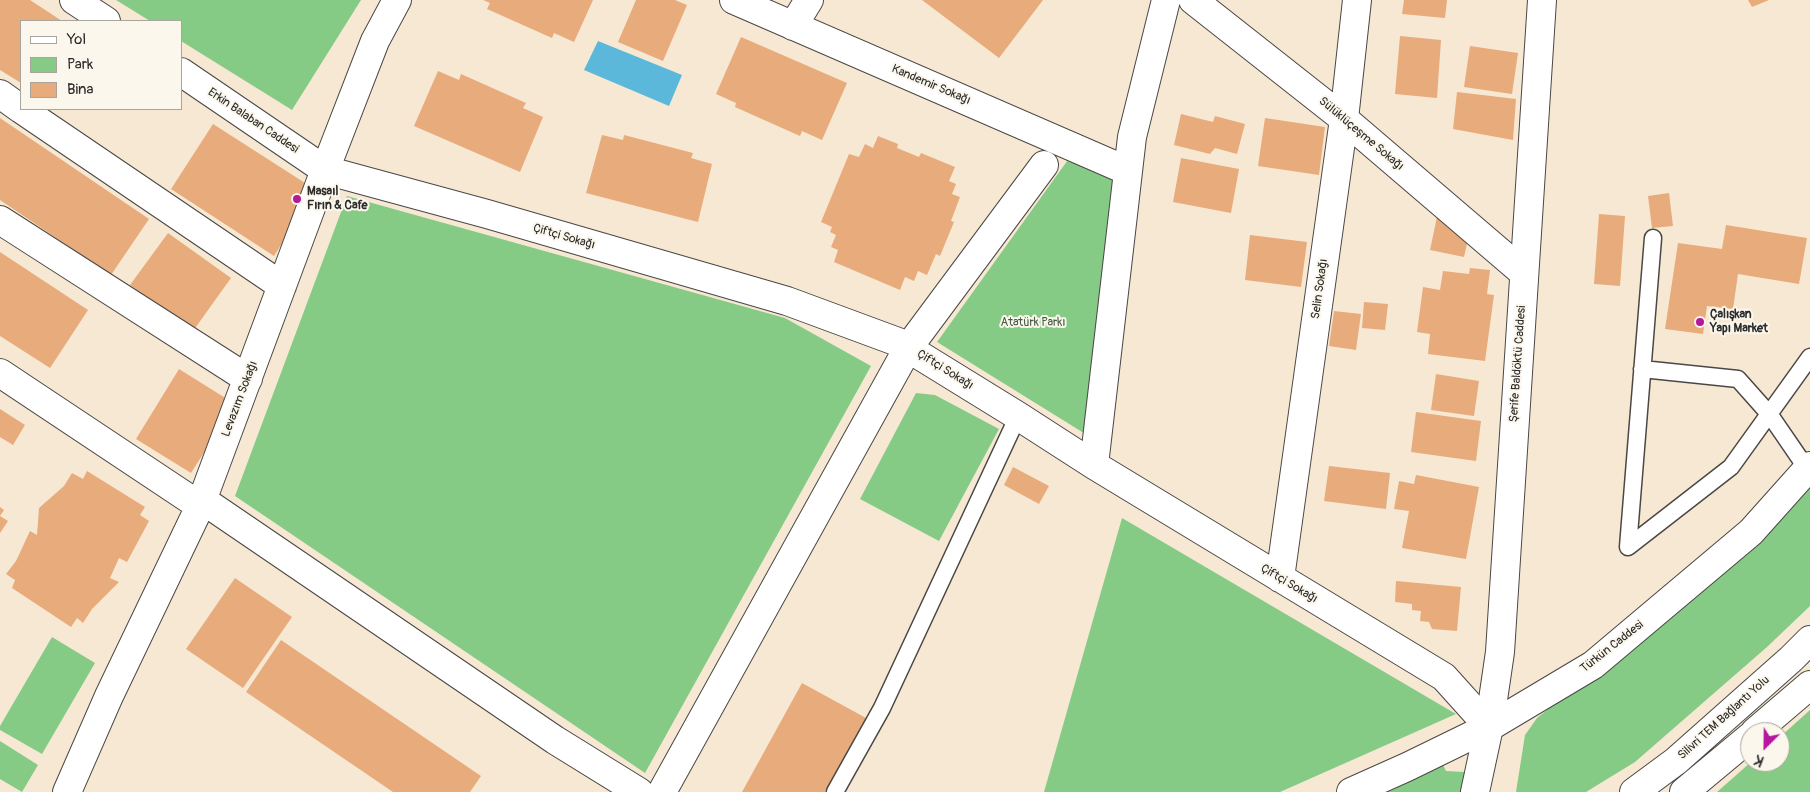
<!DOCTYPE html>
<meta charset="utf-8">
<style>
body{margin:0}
#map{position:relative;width:1810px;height:792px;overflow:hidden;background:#f7e8d3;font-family:Pangolin,sans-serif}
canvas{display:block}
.legend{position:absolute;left:20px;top:20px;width:162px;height:90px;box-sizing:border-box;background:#fbf7ec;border:1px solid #a8a59f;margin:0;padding:6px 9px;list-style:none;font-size:15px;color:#2b2b2b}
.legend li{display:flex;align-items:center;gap:10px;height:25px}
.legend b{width:25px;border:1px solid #a8a59f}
.north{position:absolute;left:1740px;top:722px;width:50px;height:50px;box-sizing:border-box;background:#fbf7ec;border:1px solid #a8a59f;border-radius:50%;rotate:203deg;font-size:14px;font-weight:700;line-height:20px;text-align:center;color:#2b2b2b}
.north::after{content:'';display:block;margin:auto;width:18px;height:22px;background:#b5179e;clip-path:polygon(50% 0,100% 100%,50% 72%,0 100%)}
</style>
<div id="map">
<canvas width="1810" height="792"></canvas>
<ul class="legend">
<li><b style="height:6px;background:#fff"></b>Yol</li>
<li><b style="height:14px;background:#85cb86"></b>Park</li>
<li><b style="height:14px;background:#e8ab7c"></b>Bina</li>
</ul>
<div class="north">K</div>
</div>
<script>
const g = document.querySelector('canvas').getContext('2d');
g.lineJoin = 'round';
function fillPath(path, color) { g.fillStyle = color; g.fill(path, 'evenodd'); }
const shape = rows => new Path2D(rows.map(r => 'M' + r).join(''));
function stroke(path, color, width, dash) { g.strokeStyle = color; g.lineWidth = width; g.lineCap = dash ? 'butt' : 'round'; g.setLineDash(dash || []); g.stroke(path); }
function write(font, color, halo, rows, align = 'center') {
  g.font = font + ' Pangolin,sans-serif'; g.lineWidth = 4; g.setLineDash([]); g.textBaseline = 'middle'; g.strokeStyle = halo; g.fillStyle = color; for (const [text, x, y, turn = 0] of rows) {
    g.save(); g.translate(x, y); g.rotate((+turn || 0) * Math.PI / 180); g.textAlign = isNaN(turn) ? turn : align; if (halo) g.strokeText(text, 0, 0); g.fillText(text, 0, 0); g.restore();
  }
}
fillPath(shape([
 [116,0,361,0,292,110,181,41,181,21,150,21],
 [1070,157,1119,175,1087,435,937,342],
 [347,196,785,318,871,366,645,773,235,496],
 [916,393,935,395,999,429,939,541,860,499],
 [1810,483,1810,606,1767,647,1635,762,1586,792,1516,792,1525,735,1537,718,1733,559],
 [1122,518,1456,714,1280,792,1044,792],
 [52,637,95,663,42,754,0,730,0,726],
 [1810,710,1810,792,1717,792,1751,762,1780,762,1780,737],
 [0,741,38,765,22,792,0,779],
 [1443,765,1446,771,1465,772,1466,792,1385,792]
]), '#85cb86');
fillPath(shape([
 [598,41,682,75,669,106,584,70]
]), '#5cb8da');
fillPath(shape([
 [0,0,30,0,62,21,21,21,21,83,0,70],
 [483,0,593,0,574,42,554,33,552,38,487,9,490,3],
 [636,0,675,0,687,5,663,61,618,42],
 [922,0,1043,0,999,58],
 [1404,0,1447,0,1445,18,1402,14],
 [1748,0,1769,0,1752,7],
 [1400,36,1441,40,1437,98,1395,94],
 [741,37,847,83,822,140,802,131,800,136,735,107,736,103,716,94],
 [1470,46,1518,53,1512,94,1464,87],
 [438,71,459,80,461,74,526,103,523,108,543,117,520,172,414,126],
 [1457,92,1516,99,1513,140,1453,129],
 [1181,114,1213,122,1215,116,1245,124,1237,154,1215,148,1210,154,1174,145],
 [0,118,149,219,111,275,0,200],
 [1265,118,1325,127,1319,175,1258,166],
 [213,124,316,190,274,256,171,189],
 [602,135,623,140,624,135,693,153,691,158,712,164,698,222,586,193],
 [878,136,898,144,897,148,919,157,921,153,955,167,949,181,956,184,952,194,960,197,951,221,954,222,940,256,936,254,927,275,918,271,914,281,905,277,900,290,834,262,838,250,831,247,836,235,830,232,832,227,821,222,849,154,859,157,865,144,873,148],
 [1181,158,1239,169,1231,213,1173,202],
 [1669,193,1673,226,1652,228,1648,196],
 [1438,212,1469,235,1464,257,1430,250],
 [1599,214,1625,216,1620,286,1594,284],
 [1726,225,1807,238,1799,284,1738,274,1733,309,1707,306,1703,334,1665,329,1678,243,1722,249],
 [168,233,231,278,193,331,130,285],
 [1250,235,1307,242,1301,287,1245,280],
 [0,252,88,310,50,368,0,336],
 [1470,268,1490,270,1487,294,1494,295,1485,361,1428,354,1430,334,1417,332,1423,287,1440,290,1443,271,1469,274],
 [1364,302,1388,304,1385,330,1362,328],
 [1334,311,1361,314,1356,350,1329,346],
 [179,369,235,404,191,473,136,439],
 [1436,374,1479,381,1474,416,1431,410],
 [0,409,25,425,13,445,0,437],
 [1416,412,1481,421,1476,461,1411,452],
 [1329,466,1390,473,1386,509,1324,501],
 [1013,467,1049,486,1039,504,1004,485],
 [87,471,145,507,140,515,149,521,127,562,119,558,110,578,119,582,92,609,83,623,77,618,71,627,12,588,15,580,6,574,16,561,30,531,37,535,39,508,64,486,72,473,83,479],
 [1416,475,1479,487,1466,559,1402,548,1409,511,1394,509,1399,481,1414,484],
 [0,507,4,510,0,516,8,521,0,533],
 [235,578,292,617,243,688,186,649],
 [1396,581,1461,587,1457,631,1432,629,1429,622,1420,621,1421,611,1412,610,1412,604,1395,602],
 [281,640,481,776,470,792,393,792,246,692],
 [802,683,866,718,825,792,742,792]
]), '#e8ab7c');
const service = shape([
 [1653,238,1628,547,1731,467,1810,357],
 [1642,369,1738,379,1770,415,1807,469],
 [835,792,882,708,1018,416]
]);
const minor = shape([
 [734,0,1128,171],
 [1193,0,1344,119,1524,273],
 [793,26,809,0],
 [0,94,21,109],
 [21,109,282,286],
 [325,170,487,214,787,301,898,342,1018,416,1094,465,1444,677,1489,727],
 [0,220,248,379],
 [0,373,200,506],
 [1094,465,1132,137,1166,0],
 [204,501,555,740,639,792],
 [1280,578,1344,119,1357,0],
 [67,792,109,696,200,506,325,170,375,41,397,0],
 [662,792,908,348,1044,165]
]);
const tertiary = shape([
 [74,0,106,21],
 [181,72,325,170],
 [1351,792,1407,767,1489,727,1593,665,1751,532,1810,466]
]);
const secondary = shape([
 [1489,727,1500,652,1542,0]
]);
const trunk = shape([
 [1755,732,1810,685],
 [1475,792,1489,727],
 [1634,792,1676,761,1791,659,1810,640],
 [1684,792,1750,737]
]);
stroke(service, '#4a4744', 19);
stroke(minor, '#4a4744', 30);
stroke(tertiary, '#4a4744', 30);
stroke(secondary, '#4a4744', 30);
stroke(trunk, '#4a4744', 30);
stroke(service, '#fff', 16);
stroke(minor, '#fff', 28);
stroke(tertiary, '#fff', 28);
stroke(secondary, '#fff', 28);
stroke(trunk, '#fff', 28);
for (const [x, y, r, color] of [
 [297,199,5,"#b5179e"],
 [1700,322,5,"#b5179e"]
]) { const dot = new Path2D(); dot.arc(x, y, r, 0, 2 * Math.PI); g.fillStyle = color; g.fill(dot); stroke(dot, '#fbf7ec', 2); }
write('12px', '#2b2b2b', '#fbf7ec', [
 ["Kandemir Sokağı",931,85,23],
 ["Erkin Balaban Caddesi",253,121,34],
 ["Sülüklüçeşme Sokağı",1361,134,40],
 ["Çiftçi Sokağı",564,237,16],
 ["Selin Sokağı",1320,289,-82],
 ["Şerife Baldöktü Caddesi",1518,364,-86],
 ["Çiftçi Sokağı",945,370,32],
 ["Levazım Sokağı",240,399,-69],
 ["Çiftçi Sokağı",1289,584,31],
 ["Türkün Caddesi",1612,647,-38],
 ["Silivri TEM Bağlantı Yolu",1724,718,-42]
]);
write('bold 12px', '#2b2b2b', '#fbf7ec', [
 ["Masaıl",307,192],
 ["Fırın & Cafe",307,206],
 ["Çalışkan",1710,315],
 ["Yapı Market",1710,329]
], 'left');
write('12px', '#465b46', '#fbf7ec', [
 ["Atatürk Parkı",1033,323]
]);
</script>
